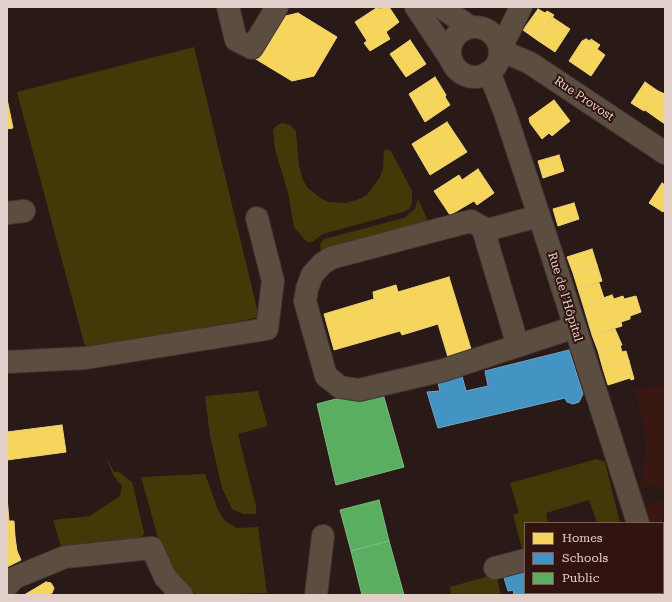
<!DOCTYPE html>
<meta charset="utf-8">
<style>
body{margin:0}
#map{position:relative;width:672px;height:602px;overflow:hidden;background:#291a17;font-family:"Roboto Serif",serif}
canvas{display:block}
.frame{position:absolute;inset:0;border:8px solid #e3cfca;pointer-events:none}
.legend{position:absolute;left:524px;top:522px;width:140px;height:72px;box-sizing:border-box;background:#31140f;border:1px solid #785f5a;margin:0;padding:5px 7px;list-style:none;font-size:12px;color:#e3cfca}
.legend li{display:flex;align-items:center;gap:8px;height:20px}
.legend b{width:20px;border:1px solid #785f5a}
</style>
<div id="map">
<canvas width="672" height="602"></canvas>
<div class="frame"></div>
<ul class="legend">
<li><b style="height:11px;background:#f6d55c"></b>Homes</li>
<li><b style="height:11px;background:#4393c3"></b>Schools</li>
<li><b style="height:11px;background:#5aae61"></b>Public</li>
</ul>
</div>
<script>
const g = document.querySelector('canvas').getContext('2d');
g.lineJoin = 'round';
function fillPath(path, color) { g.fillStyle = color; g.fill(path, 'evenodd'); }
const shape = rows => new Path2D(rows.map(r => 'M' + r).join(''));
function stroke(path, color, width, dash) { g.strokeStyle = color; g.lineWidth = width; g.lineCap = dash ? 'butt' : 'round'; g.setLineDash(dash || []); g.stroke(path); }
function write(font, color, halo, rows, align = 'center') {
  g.font = font + ' "Roboto Serif",serif'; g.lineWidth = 4; g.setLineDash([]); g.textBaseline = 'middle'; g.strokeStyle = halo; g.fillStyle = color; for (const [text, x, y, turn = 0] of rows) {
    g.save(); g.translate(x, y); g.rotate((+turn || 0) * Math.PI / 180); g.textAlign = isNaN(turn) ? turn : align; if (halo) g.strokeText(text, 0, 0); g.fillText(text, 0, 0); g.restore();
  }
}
fillPath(shape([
 [665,386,665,487,642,486,647,436,634,389],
 [665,500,665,531,663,532,663,523,651,523,645,505]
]), '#391812');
fillPath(shape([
 [194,47,259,317,87,354,17,92],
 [282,123,290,125,296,131,299,166,303,180,307,187,320,198,329,202,345,203,357,200,367,195,380,177,383,168,384,151,387,149,391,151,412,191,412,203,409,209,403,212,323,234,312,242,307,242,294,227,288,193,275,149,273,130,276,126],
 [418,199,430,226,324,253,321,251,320,244,324,239,404,218,415,209],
 [258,391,268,426,238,434,256,506,256,514,243,514,232,509,222,488,210,436,205,396],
 [106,456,114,472,119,472,132,482,144,532,143,536,137,541,62,550,53,520,90,516,120,496,122,486,113,475],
 [597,459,605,462,620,523,597,523,589,500,546,513,548,523,525,523,524,556,513,515,519,513,510,483],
 [205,474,218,510,225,521,237,528,258,527,267,593,196,595,164,559,141,477],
 [496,574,501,595,451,595,450,587]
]), '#423909');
const homes = shape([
 [378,7,379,9,389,7,399,22,386,32,390,39,370,51,364,43,367,41,355,22,378,7],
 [538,9,545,13,547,11,554,15,537,40,523,30,538,9],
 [298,13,337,37,314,76,292,81,254,58,277,18,298,13],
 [552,17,570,29,555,52,537,40,552,17],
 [586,39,590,41,591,39,600,45,597,49,605,55,591,76,569,61,582,41,586,39],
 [410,40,426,64,406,77,390,54,410,40],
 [435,77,446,95,445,97,450,105,425,122,409,94,435,77],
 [645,82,658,91,644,111,631,103,645,82],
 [658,91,665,94,665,111,659,120,645,110,658,91],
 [7,99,13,128,7,129,7,99],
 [554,100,570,121,552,136,549,133,542,139,530,123,529,118,554,100],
 [665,111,665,124,659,120,665,111],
 [447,122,467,152,430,175,412,144,447,122],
 [559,155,564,171,543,178,538,161,559,155],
 [478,169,494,193,477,205,474,201,450,215,434,191,459,175,462,180,478,169],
 [662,183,665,185,665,209,663,212,649,203,662,183],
 [574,203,579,219,558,226,553,209,574,203],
 [592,249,597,265,573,273,567,257,592,249],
 [597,265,602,281,578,289,573,273,597,265],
 [449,277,471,349,448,357,438,324,402,335,400,331,334,350,324,314,374,299,373,292,396,285,398,292,449,277],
 [599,283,604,298,583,305,578,289,599,283],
 [612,295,614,299,623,296,624,299,636,296,641,312,630,316,630,319,621,322,622,326,592,335,583,305,612,295],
 [615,329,622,345,598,351,592,335,615,329],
 [620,345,622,352,626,351,629,361,603,369,598,351,620,345],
 [629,361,634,379,631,380,630,378,608,385,603,369,629,361],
 [62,425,66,452,7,460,7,432,62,425],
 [7,497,9,521,7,521,7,497],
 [7,521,14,521,15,537,7,538,7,521],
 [15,537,17,551,7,552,7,538,15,537],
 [17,551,21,560,7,567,7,552,17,551],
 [46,582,51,583,54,588,52,593,48,595,24,595,46,582]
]);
fillPath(homes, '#f6d55c');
stroke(homes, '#f0d37d', 1);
const schools = shape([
 [569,350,583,394,579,402,573,404,567,402,565,398,438,428,427,392,440,391,438,383,462,376,466,391,488,386,485,371,569,350],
 [525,565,525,593,640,593,640,595,514,595,513,590,508,591,502,571,525,565]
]);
fillPath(schools, '#4393c3');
stroke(schools, '#73a5c5', 1);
const public = shape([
 [381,387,404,467,336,485,317,404,381,387],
 [379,500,389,541,351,551,340,510,379,500],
 [389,541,404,595,362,595,351,551,389,541]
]);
fillPath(public, '#5aae61');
stroke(public, '#83b880', 1);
const minor = shape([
 [228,7,236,40,252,48,277,7],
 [416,7,452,61],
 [441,7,470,27],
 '450 52a25 25 0 1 1 50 0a25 25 0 1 1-50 0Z',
 [500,50,530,63,665,153],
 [500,50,521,7],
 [489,72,505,113,548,243,638,523],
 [7,213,24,211],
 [539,216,487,230,471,221,331,258,322,264,312,275,307,289,305,301,326,376,340,387,359,390,444,370,575,327],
 [483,229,518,346],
 [7,362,86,358,267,329,273,281,257,218],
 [495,568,525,560],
 [7,586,14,578,65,557,152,548,165,577,182,595],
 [660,593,661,595],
 [316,595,323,536]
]);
stroke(minor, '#413432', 24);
stroke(minor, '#5b4d40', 22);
write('12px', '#e3cfca', '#31140f', [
 ["Rue Provost",584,99,34],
 ["Rue de l'Hôpital",565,297,73]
]);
</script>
